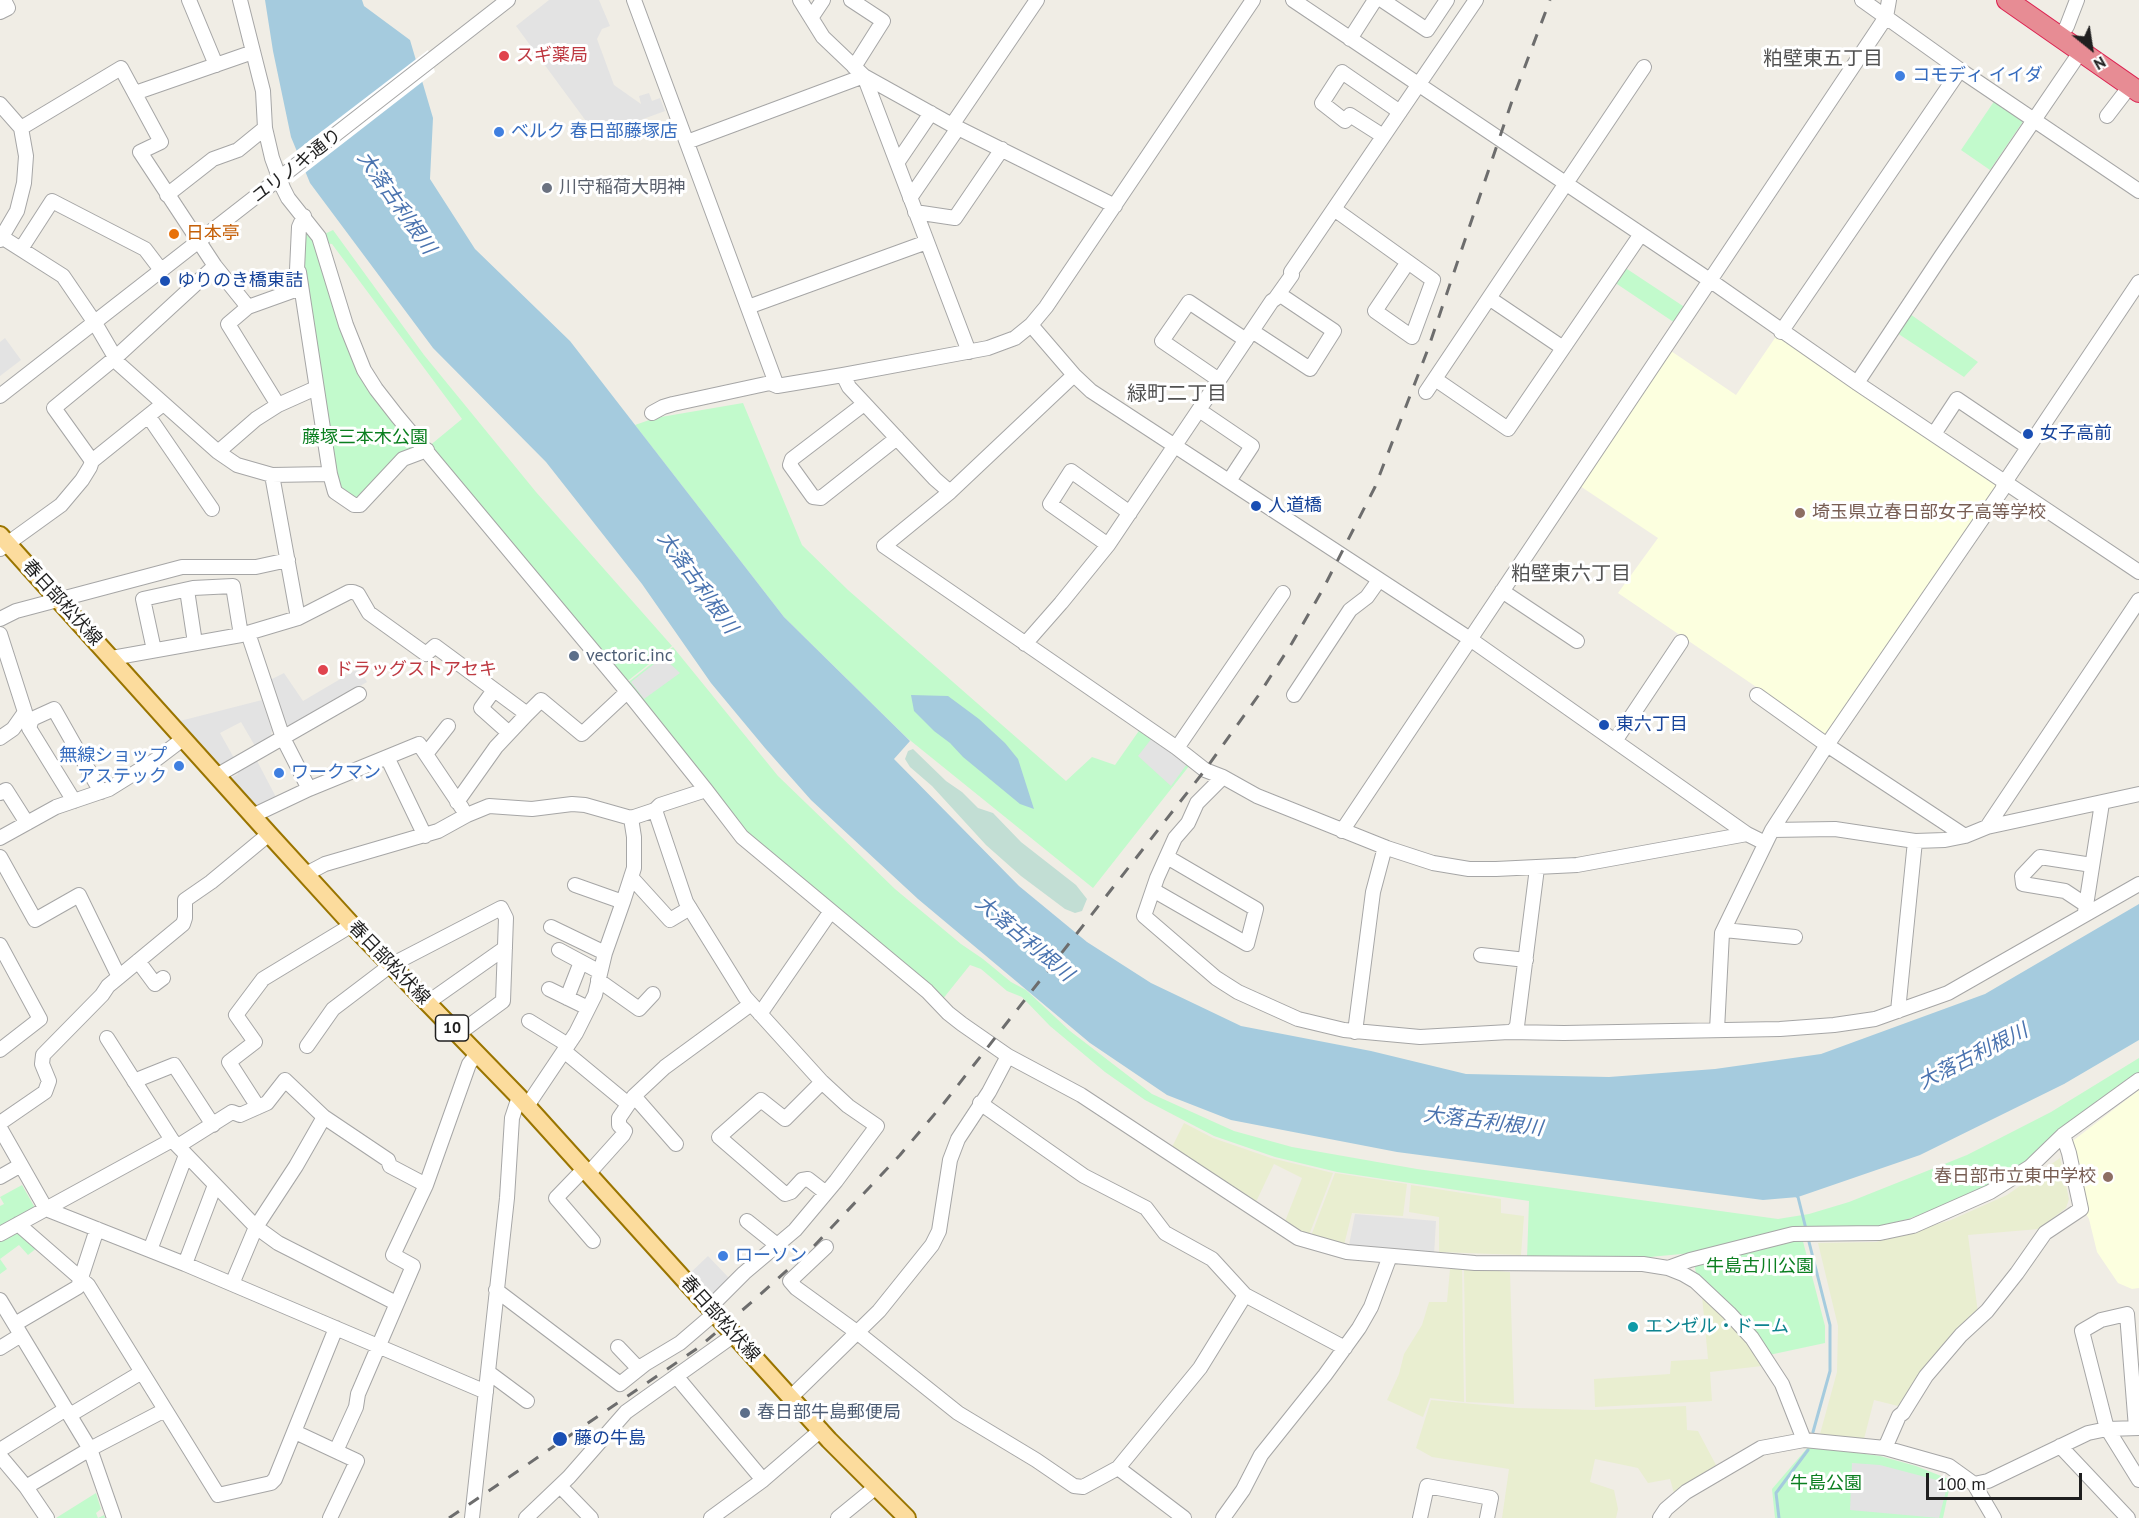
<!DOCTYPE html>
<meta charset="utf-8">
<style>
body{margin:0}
#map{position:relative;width:2139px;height:1518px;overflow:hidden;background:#f0ede5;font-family:"PT Sans",sans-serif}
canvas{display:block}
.north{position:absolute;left:2061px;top:18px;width:60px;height:60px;-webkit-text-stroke:4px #fff;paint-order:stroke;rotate:150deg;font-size:16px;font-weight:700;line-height:24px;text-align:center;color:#1f1f1f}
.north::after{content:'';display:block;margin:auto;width:21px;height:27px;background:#1f1f1f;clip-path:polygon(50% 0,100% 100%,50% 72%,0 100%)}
.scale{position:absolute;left:1926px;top:1473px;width:156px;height:27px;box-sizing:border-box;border:3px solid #1f1f1f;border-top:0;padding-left:8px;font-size:18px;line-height:21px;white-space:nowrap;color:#1f1f1f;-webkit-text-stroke:4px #fff;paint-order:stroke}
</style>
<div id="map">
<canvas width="2139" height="1518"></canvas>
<div class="north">N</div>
<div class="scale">100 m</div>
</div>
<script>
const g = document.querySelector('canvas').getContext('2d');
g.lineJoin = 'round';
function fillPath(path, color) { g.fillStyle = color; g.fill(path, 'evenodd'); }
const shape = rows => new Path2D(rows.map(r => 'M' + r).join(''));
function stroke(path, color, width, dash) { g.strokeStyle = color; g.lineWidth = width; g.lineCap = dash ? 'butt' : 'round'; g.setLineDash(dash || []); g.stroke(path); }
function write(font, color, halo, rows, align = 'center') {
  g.font = font + ' "PT Sans","Noto Sans JP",sans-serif'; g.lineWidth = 6; g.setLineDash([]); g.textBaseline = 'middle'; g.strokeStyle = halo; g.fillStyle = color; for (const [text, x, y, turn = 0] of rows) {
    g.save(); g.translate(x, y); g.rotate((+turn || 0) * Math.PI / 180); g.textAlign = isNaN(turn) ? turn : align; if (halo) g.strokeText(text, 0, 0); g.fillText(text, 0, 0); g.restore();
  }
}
fillPath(shape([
 [1777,335,1996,482,1996,488,1827,735,1618,593,1658,538,1580,486,1671,351,1736,395],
 [2139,1090,2139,1288,2132,1289,2118,1283,2097,1252,2089,1219,2085,1212,2070,1143]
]), '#fcffdf');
fillPath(shape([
 [1184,1123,1213,1138,1271,1158,1333,1173,1309,1235,1284,1224,1302,1178,1274,1164,1255,1204,1172,1147],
 [2060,1158,2069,1199,2066,1208,2039,1229,1968,1235,1978,1313,1924,1370,1898,1406,1874,1400,1864,1439,1820,1434,1837,1372,1838,1326,1818,1243,1876,1242,1951,1220,2007,1195],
 [1335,1173,1407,1184,1403,1216,1352,1213,1344,1245,1311,1236],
 [1411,1185,1501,1199,1501,1213,1524,1216,1521,1255,1439,1252,1439,1217,1409,1212],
 [1462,1268,1464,1402,1430,1398,1423,1417,1387,1400,1399,1374,1404,1354,1422,1325,1429,1302,1447,1302,1450,1269],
 [1464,1268,1510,1272,1514,1404,1466,1402],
 [1702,1296,1721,1312,1748,1343,1762,1366,1710,1372,1712,1401,1595,1407,1594,1379,1670,1374,1671,1361,1708,1359],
 [1431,1400,1516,1408,1595,1410,1686,1406,1687,1430,1698,1431,1716,1465,1674,1493,1670,1479,1648,1483,1638,1468,1595,1459,1590,1482,1614,1490,1618,1509,1616,1518,1502,1518,1509,1469,1432,1457,1416,1448]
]), '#e9eed0');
fillPath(shape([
 [913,749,946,781,962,792,978,808,993,813,1021,842,1076,885,1087,899,1082,911,1075,913,1065,909,1021,876,986,845,932,786,910,767,905,759,908,751]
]), '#c2ded4');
fillPath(shape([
 [1995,100,2024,120,1990,170,1961,150],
 [333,230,424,355,536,492,672,646,625,683,428,447,462,419,332,244,324,243,346,336,421,449,358,501,339,490,304,287,301,234,310,234,314,239],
 [1624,267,1686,308,1675,323,1614,282],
 [1910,314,1978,362,1964,377,1897,333],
 [743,403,802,545,848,590,1066,781,1092,757,1115,765,1143,725,1193,761,1093,888,906,737,784,617,635,425,655,418],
 [673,647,778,776,895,889,961,944,983,959,1011,982,1026,990,1070,1031,1152,1094,1234,1131,1292,1147,1417,1169,1778,1219,1809,1214,1849,1202,1967,1155,2051,1112,2139,1058,2139,1072,2056,1136,2031,1159,1994,1184,1954,1202,1908,1219,1876,1227,1828,1228,1799,1226,1825,1326,1825,1343,1769,1355,1697,1278,1692,1253,1639,1258,1527,1259,1529,1201,1337,1172,1275,1157,1214,1136,1145,1100,1105,1072,1050,1026,1022,997,1007,991,981,969,970,965,942,1000,745,832,626,684],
 [22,1185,34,1206,33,1210,0,1228,0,1206,4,1204,0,1197],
 [16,1231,38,1247,28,1255,19,1245,0,1259,7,1269,0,1274,0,1240],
 [1809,1446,1880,1456,1916,1466,1951,1480,1943,1518,1775,1518,1772,1489],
 [96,1493,101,1509,96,1513,98,1518,104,1515,105,1518,56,1518]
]), '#c2facc');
fillPath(shape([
 [549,0,599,0,610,26,602,29,597,39,614,85,641,104,639,96,649,93,652,101,660,98,665,111,597,136,516,26],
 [5,338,21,360,0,376,0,342],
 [663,657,680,673,644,699,631,682],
 [359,668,367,682,290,726,285,724,270,680,284,673,303,701],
 [262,700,272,730,271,737,255,746,241,722,220,733,234,758,222,765,214,764,176,722],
 [1152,738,1187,764,1171,786,1138,756],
 [256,759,277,799,259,809,251,805,227,780,238,774,237,771],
 [1355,1214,1436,1221,1434,1255,1349,1245],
 [708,1256,729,1278,712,1296,707,1296,687,1276],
 [1852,1463,1880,1465,1948,1483,1939,1518,1850,1510]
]), '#e3e3e3');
fillPath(shape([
 [265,0,362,0,364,6,410,40,433,118,430,179,475,249,570,341,784,617,910,741,894,759,1019,886,1087,942,1151,983,1241,1026,1371,1051,1466,1074,1609,1077,1715,1069,1821,1054,1985,994,2139,904,2139,1040,2064,1084,1920,1155,1798,1197,1763,1200,1397,1152,1231,1120,1167,1095,1090,1043,918,899,811,800,765,748,711,683,642,584,546,462,433,348,310,183,291,137,273,51],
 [911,695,948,696,979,719,1005,743,1018,759,1034,809,1020,804,963,757,950,743,934,731,914,711]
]), '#a5cbde');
fillPath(shape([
 [428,50,435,72,292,183,283,161]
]), '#fff');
stroke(shape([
 [1795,1195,1798,1197,1806,1229],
 [1808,1238,1830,1325,1830,1371,1813,1432],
 [1779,1518,1776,1493,1808,1450]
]), '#a5cbde', 3);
const minor = shape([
 [189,0,216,65],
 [240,0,263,91,265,128,272,158,283,188,288,198,319,237,346,325,364,370,376,389,397,416,630,695,706,790,742,837,927,991,948,1013,962,1024,1008,1056,1081,1095,1298,1238,1347,1252,1475,1263,1643,1264,1668,1268,1683,1274,1695,1281,1729,1313,1752,1338,1782,1384,1804,1440],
 [634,0,777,386],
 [800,0,823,37,864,76,952,125,1115,206],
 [851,0,883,21,854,67],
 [1293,0,1711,281,1857,383,2139,572],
 [1382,0,1427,30,1447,0],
 [1862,0,1960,70,2139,191],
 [0,12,8,8,4,0],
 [811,18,823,0],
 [2060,37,2067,26,2077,0],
 [1350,39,1375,0],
 [135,93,253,52],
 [0,104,21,128,26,156,24,183,17,211,0,240],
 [2107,116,2130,86],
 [952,125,1037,0],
 [21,128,121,68,161,142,140,152,215,266,248,307],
 [1383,136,1350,115,1345,121,1322,103,1342,72,1400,112],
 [687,142,864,76,969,352],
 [897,163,931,113],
 [167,195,213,159,238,150,265,128],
 [910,198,958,128],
 [1334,209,1408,262,1375,311,1412,337,1433,280,1408,262],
 [915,212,955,218,1002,149],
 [304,216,299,227,297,270,299,272,330,474,335,492,354,505,360,505,403,459,427,450],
 [0,236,63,276,95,323,119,364,218,452,237,465,272,475,330,474],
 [21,249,52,201,145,249,161,270],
 [1489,298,1563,348],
 [748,307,927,242],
 [1031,325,1074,375,1091,391,1470,639,1747,834,1765,843],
 [1252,331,1310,369,1334,331,1279,294],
 [1781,332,1960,70],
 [843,375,849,387,935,479,950,492],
 [1074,375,950,492,884,546,1177,748,1205,770,1223,777],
 [1435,379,1508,429,1641,234],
 [1219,380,1162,341,1189,302,1246,340],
 [1857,383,1942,255,2081,51],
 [1426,392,1644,67],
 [0,396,508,0],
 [864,404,792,459,790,465,813,497,821,498,897,438],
 [278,405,228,324,248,307,301,288],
 [1199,410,1252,446,1229,481],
 [652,413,663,407,673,404,770,383,777,386,843,375,988,348,1015,338,1031,325,1046,307,1253,0],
 [149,417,212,509],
 [1934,434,1957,399,2028,447],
 [218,452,256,419,278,405,316,388],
 [92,461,54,408,115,358,215,266],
 [272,475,298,618,349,592,353,592,358,594,369,613,426,654,435,646,527,714,496,747,457,802],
 [1108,545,1050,504,1071,471,1130,513],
 [0,549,61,505,82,480,90,467,92,461,163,404],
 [187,590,195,643],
 [1502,591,1577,641],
 [0,619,16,611,182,567,256,567,288,560],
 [248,633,283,738,309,789],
 [0,634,25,712,13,729,0,738],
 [1025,644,1061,603,1108,545,1272,301,1275,299,1292,275,1291,272,1476,0],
 [154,650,143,599,193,588,233,586,241,635],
 [112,658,241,635,298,618],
 [494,690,481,708,509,733],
 [1294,695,1350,610,1367,597,1379,580],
 [1757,695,1827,745,1965,836],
 [527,714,541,700,582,734,627,692],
 [1615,741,1681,642],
 [1177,748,1283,593],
 [426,754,448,726],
 [387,757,425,836],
 [216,776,359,694],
 [0,793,6,790,27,823],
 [74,801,29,728,32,719,54,709,101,792],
 [655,810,686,902,745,997,822,1082,848,1106,877,1126,836,1181,795,1230,744,1273,710,1307],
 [252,816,309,789,419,744,462,808],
 [1987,827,2139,600],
 [1772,830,1835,829,1915,841,1945,840,1965,836,1987,827,2139,794],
 [1342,831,1886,17,1889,0],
 [1747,834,1577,865,1496,869,1469,869,1433,863,1387,848,1257,796,1223,777,1197,803,1188,823,1175,838,1157,878,1144,916,1216,978,1238,992,1298,1019,1344,1030,1420,1037,1509,1032,1564,1033,1780,1029,1834,1025,1875,1019,1948,993,2139,884],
 [0,838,56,807,109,789,154,761,183,739],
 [0,857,35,920,79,895,119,977],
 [306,874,325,864,438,831,467,815,489,806,532,809,572,804,585,805,631,818,655,810,660,805,706,790],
 [631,877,670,920,690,908],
 [575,885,623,902],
 [1153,890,1247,944,1256,909,1167,857],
 [2086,905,2065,891,2023,884,2022,876,2040,857,2092,865],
 [2085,912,2102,803],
 [551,927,605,953],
 [1724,930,1795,937],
 [0,945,40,1019,0,1050],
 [559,950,600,972],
 [1481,955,1526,960],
 [138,961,155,984,163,978],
 [598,980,639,1009,653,994],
 [549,989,588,1008],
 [567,998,581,962],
 [427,1003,505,948],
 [1898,1011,1915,841],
 [760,1014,831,911],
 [529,1021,568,1045],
 [1717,1030,1722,933,1772,830,1827,745,2002,490,2005,482,2139,282],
 [1355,1032,1373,892,1385,847],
 [1512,1032,1517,1026,1537,868],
 [107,1038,172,1140,256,1227,278,1243,396,1303],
 [307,1046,333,1009,391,965,501,908,506,918,503,1001,458,1034],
 [564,1051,628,1104],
 [134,1081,174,1065,213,1125],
 [822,1082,785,1119,761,1100,719,1137,785,1194,791,1192,802,1180,808,1179,826,1193],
 [634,1096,676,1144],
 [980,1103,1084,1176,1146,1208,1165,1233,1212,1259,1245,1295,1345,1348],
 [527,1106,576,1033,595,995,605,953,623,902,634,868,634,837,631,818],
 [258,1107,229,1062,255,1042,236,1015,263,979,352,925],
 [0,1123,45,1092,49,1081,42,1064,43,1055,102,995,108,986,183,924,185,918,185,900,211,882,269,834],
 [0,1128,46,1209,185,1264,486,1392],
 [178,1146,232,1112,240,1115,267,1103,285,1080,324,1117,388,1160,390,1166,426,1185],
 [584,1169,556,1198,593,1241],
 [588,1174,623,1135,625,1131,619,1125,619,1118,634,1096,665,1067,751,1004],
 [0,1177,21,1165],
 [747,1221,777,1245],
 [18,1224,88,1285,218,1495,271,1483,275,1479,336,1328],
 [0,1234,172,1140],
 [826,1247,790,1281,796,1288,858,1333,958,1413,1036,1460,1074,1486,1083,1487,1118,1468,1200,1368,1245,1295],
 [150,1250,186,1155],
 [185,1264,215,1185],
 [1668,1268,1690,1260,1793,1234,1880,1233,1913,1226,1990,1192,2030,1167,2063,1135,2139,1080],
 [232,1284,256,1227,296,1166,324,1117],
 [496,1290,620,1384,645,1364,680,1343,715,1313],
 [0,1300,90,1449,114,1518],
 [15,1324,78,1287,97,1229],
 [618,1347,639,1369],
 [0,1348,21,1335],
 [488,1372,527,1401],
 [676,1376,763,1480],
 [791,1397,879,1311,932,1245,939,1231,950,1160,958,1139,989,1092,1008,1056],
 [70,1415,142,1372],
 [2107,1429,2082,1331,2101,1320,2127,1314,2136,1428],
 [2108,1430,2139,1480],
 [295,1432,357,1461,330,1518],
 [2060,1446,2128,1518],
 [1885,1448,1899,1416,1903,1413,1926,1376,1961,1335,1987,1311,2017,1273,2045,1233,2081,1209,2069,1153,2063,1135],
 [0,1450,66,1409],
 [336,1451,356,1407,358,1394,413,1266,393,1255,426,1185,469,1064,477,1054],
 [0,1456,26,1487,47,1518],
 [1118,1468,1184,1518],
 [1974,1484,1988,1481,2088,1433,2107,1429,2139,1428],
 [560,1486,591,1518],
 [26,1487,90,1449,165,1410],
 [472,1518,507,1198,512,1118,519,1097],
 [526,1518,569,1477,626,1412,734,1335],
 [711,1518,763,1480,821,1430],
 [838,1518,876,1487],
 [1223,1518,1243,1490,1261,1455,1325,1375,1359,1328,1371,1307,1390,1256],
 [1420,1518,1427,1486,1491,1498,1487,1518],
 [1660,1518,1666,1509,1686,1492,1761,1448,1804,1440,1885,1448,1949,1466,1974,1484,1994,1518]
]);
const major = shape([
 [0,535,269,834,352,925,519,1097,829,1440,907,1518]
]);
const highway = shape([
 [2007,0,2139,92]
]);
stroke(minor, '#a6a6a6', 16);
stroke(major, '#9a7500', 20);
stroke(highway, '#dc2351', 22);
stroke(minor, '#fff', 14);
stroke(major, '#fcdc9d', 16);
stroke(highway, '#e78c94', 20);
stroke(shape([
 [449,1518,698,1348,753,1301,815,1245,900,1155,944,1103,1205,770,1258,696,1292,643,1323,589,1375,487,1428,349,1512,101,1550,0]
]), '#6d6d6d', 3, [12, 12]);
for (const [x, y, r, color] of [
 [504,56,6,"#e0444e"],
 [1900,76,6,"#3f7fe0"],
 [499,132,6,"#3f7fe0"],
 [547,188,6,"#6b7280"],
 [174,234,6,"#e8710a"],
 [165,281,6,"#1a4fb4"],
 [2028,434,6,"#1a4fb4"],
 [1256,506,6,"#1a4fb4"],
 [1800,513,6,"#8d6e63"],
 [574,656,6,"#5c6f8a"],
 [323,670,6,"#e0444e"],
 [1604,725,6,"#1a4fb4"],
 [179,766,6,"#3f7fe0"],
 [279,773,6,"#3f7fe0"],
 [2108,1177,6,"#8d6e63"],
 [723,1256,6,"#3f7fe0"],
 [1633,1327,6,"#0f9aa8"],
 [745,1413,6,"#5c6f8a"],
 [560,1439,8,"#1a4fb4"]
]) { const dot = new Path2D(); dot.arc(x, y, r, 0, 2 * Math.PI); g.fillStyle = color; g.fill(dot); stroke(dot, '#fff', 2); }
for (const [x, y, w] of [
 [452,1028,33]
]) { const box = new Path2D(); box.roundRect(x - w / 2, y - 13, w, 26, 4.5); g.fillStyle = '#fff'; g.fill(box); stroke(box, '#1f1f1f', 1.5); }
write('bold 16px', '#1f1f1f', null, [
 ["10",452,1028]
]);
write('18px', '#be3a42', '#fff', [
 ["スギ薬局",516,56],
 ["ドラッグストアセキ",335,670]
], 'left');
write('18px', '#366cbe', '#fff', [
 ["コモディ イイダ",1912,76],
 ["ベルク 春日部藤塚店",511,132],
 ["無線ショップ",167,756,"right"],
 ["アステック",167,777,"right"],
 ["ワークマン",291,773],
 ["ローソン",735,1256]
], 'left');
write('18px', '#1f1f1f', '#fff', [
 ["ユリノキ通り",297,166,-38],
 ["春日部松伏線",62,603,48],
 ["春日部松伏線",389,963,46],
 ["春日部松伏線",720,1319,48]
]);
write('18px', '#5b616d', '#fff', [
 ["川守稲荷大明神",559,188]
], 'left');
write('18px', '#c56008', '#fff', [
 ["日本亭",186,234]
], 'left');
write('18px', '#164399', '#fff', [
 ["ゆりのき橋東詰",177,281],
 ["女子高前",2040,434],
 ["人道橋",1268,506],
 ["東六丁目",1616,725],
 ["藤の牛島",574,1439]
], 'left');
write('18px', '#0b7f20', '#fff', [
 ["藤塚三本木公園",365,438],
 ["牛島古川公園",1760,1267],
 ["牛島公園",1826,1484]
]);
write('18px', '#785e54', '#fff', [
 ["埼玉県立春日部女子高等学校",1812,513],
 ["春日部市立東中学校",2096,1177,"right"]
], 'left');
write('18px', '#4e5e75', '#fff', [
 ["vectoric.inc",586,656],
 ["春日部牛島郵便局",757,1413]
], 'left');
write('18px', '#0d838f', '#fff', [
 ["エンゼル・ドーム",1645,1327]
], 'left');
write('20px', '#525252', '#fff', [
 ["粕壁東五丁目",1823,59],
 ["緑町二丁目",1177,394],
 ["粕壁東六丁目",1571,574]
]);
write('italic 20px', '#4a73af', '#fff', [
 ["大落古利根川",396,203,55],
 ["大落古利根川",697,583,54],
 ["大落古利根川",1024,939,40],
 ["大落古利根川",1973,1057,-27],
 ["大落古利根川",1483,1122,7]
]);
</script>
